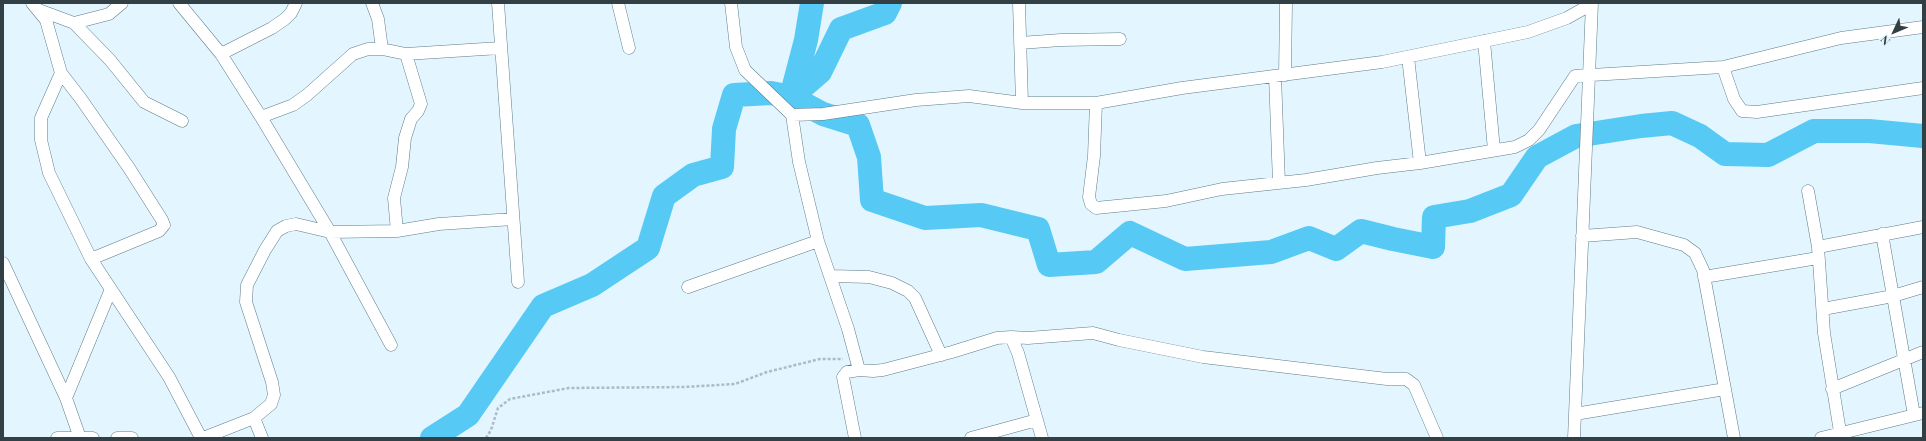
<!DOCTYPE html>
<style>
body{margin:0}
#map{position:relative;width:1926px;height:441px;overflow:hidden;background:#e3f6ff;font-family:"Playfair Display",serif}
canvas{display:block}
.frame{position:absolute;inset:0;border:4px solid #323f44;pointer-events:none}
.north{position:absolute;left:1874px;top:12px;width:40px;height:40px;-webkit-text-stroke:3px #e3f6ff;paint-order:stroke;rotate:226deg;font-size:11px;font-weight:700;line-height:16px;text-align:center;color:#323f44}
.north::after{content:'';display:block;margin:auto;width:14px;height:18px;background:#323f44;clip-path:polygon(50% 0,100% 100%,50% 72%,0 100%)}
</style>
<div id="map">
<canvas width="1926" height="441"></canvas>
<div class="frame"></div>
<div class="north">N</div>
</div>
<script>
const g = document.querySelector('canvas').getContext('2d');
g.lineJoin = 'round';
const shape = rows => new Path2D(rows.map(r => 'M' + r).join(''));
function stroke(path, color, width, dash) { g.strokeStyle = color; g.lineWidth = width; g.lineCap = dash ? 'butt' : 'round'; g.setLineDash(dash || []); g.stroke(path); }
stroke(shape([
 [791,97,820,72,841,29,885,13,890,3],
 [791,97,806,40,812,3],
 [432,438,468,415,543,306,592,285,648,248,664,196,693,175,722,167,724,129,734,95,771,93,791,97,823,114,858,125,869,157,872,200,925,218,981,215,1038,229,1049,265,1096,262,1130,233,1185,259,1271,252,1309,238,1336,249,1361,231,1393,239,1433,247,1434,217,1470,211,1511,195,1537,157,1576,136,1641,126,1672,123,1700,136,1725,154,1768,155,1814,131,1869,131,1923,136]
]), '#56caf5', 24);
const street = shape([
 [32,3,46,20,61,73,81,99,129,168,162,220,164,225,159,231,91,259],
 [179,3,221,54,261,117,330,232,391,345],
 [372,3,378,19,382,49],
 [498,3,518,282],
 [618,3,629,48],
 [731,3,736,47,745,70,792,115,799,162,818,241,848,329,859,370,873,371,883,370,952,352,997,338,1011,337,1018,353,1042,438],
 [1019,3,1022,103],
 [39,10,74,23,110,60,144,102,182,121],
 [74,23,109,14,122,3],
 [1484,41,1494,150],
 [1020,43,1061,40,1120,39],
 [221,54,272,28,285,19,291,13,296,3],
 [1408,57,1420,163],
 [1723,67,1734,99,1742,111,1757,112,1923,88],
 [61,73,41,118,41,140,49,173,91,259,169,377,201,438],
 [1285,75,1286,3],
 [1275,76,1279,183],
 [1096,103,1094,156,1089,197,1091,204,1096,208,1166,201,1222,189,1306,180,1377,168,1420,163,1515,147,1529,140,1539,130,1575,76,1723,67,1841,38,1923,27],
 [792,115,823,114,916,100,969,96,1022,103,1096,103,1182,88,1382,62,1528,32,1567,18,1583,9,1587,3],
 [261,117,293,105,307,95,353,54,368,49,382,49,406,54,500,48],
 [1808,191,1818,247,1824,333,1841,438],
 [397,231,394,198,402,167,405,138,411,119,418,111,421,104,406,54],
 [1882,234,1914,415],
 [1582,236,1637,232,1684,245,1695,253,1703,270,1734,438],
 [1818,247,1923,227],
 [3,263,66,398,80,438],
 [830,276,869,277,892,283,908,291,915,298,941,355],
 [1704,277,1818,258],
 [688,287,818,241],
 [1823,309,1893,296,1923,287],
 [1011,337,1028,338,1093,333,1119,340,1203,357,1387,379,1406,379,1414,385,1437,438],
 [1832,389,1923,352],
 [66,398,111,289],
 [1575,414,1725,389],
 [254,418,262,438],
 [57,438,93,438],
 [117,438,132,438],
 [203,438,254,418,271,404,274,395,272,382,246,302,247,285,265,250,277,231,286,226,296,224,330,232,397,231,439,224,513,219],
 [855,438,843,377,847,372,859,370],
 [971,438,1037,420],
 [1574,438,1592,3],
 [1821,438,1923,413]
]);
stroke(street, '#5f7c88', 13);
stroke(shape([
 [486,438,491,430,498,408,510,399,569,388,684,387,735,384,767,372,820,359,843,359]
]), '#abbcc3', 2.5, [3, 2]);
stroke(street, '#fff', 12);
</script>
